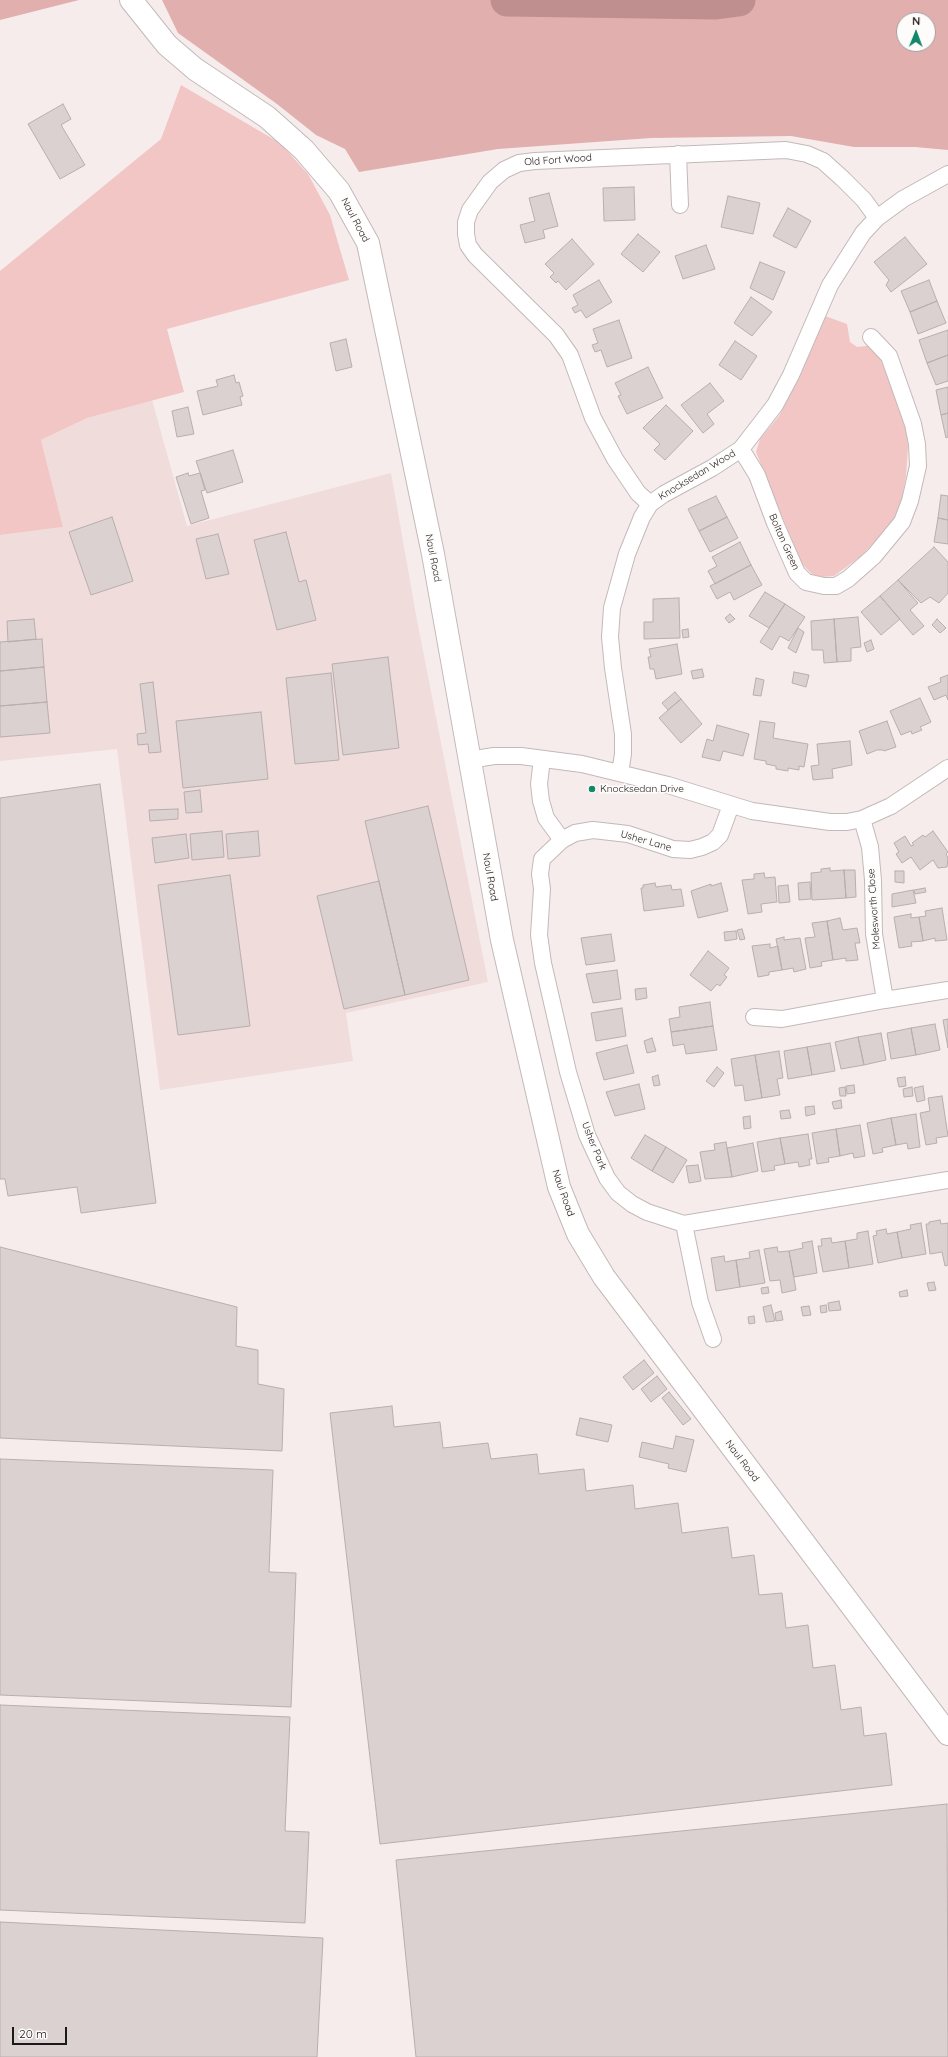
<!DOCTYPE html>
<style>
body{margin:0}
#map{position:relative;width:948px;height:2057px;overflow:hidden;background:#f7ecec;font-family:Quicksand,sans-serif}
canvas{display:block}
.north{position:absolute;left:896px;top:12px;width:40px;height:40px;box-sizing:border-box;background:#fefcfb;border:1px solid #a4a1a1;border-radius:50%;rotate:1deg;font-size:11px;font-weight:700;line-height:16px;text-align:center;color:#1d1919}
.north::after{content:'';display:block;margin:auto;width:14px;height:18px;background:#128869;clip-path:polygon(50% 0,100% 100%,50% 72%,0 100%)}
.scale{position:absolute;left:12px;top:2027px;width:55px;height:18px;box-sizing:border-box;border:2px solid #1d1919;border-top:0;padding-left:5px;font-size:12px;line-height:14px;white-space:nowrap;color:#1d1919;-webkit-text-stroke:3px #fefcfb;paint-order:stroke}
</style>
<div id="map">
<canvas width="948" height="2057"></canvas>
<div class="north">N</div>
<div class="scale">20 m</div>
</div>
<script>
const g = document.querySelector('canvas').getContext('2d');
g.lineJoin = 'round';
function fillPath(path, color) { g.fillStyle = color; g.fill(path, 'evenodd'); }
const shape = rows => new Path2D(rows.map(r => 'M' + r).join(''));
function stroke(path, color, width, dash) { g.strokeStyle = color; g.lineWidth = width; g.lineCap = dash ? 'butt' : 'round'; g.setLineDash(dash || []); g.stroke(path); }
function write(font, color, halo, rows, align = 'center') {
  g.font = font + ' Quicksand,sans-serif'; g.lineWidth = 3.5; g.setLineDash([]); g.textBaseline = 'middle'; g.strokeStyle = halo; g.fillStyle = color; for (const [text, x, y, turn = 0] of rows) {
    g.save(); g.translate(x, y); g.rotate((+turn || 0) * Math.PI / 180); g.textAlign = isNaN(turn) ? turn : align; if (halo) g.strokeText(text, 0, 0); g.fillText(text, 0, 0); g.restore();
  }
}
fillPath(shape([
 [152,400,187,526,391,473,416,615,488,982,346,1013,353,1061,160,1090,117,749,0,761,0,535,63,527,41,440,87,418]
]), '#efdcdb');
fillPath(shape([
 [181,85,280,143,308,174,330,215,349,280,167,329,184,392,87,418,41,440,63,527,0,535,0,271,161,139],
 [825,316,847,324,850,342,857,347,875,345,905,421,908,446,906,476,902,498,892,524,860,557,834,576,822,577,812,574,801,563,756,452,760,439,779,416,794,387]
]), '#f1c6c5');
fillPath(shape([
 [0,0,79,0,0,20],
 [162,0,948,0,948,150,915,147,854,147,791,136,651,138,498,149,359,172,345,149,316,135,277,104,178,33],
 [904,20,928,20,928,44,904,44]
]), '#e1afae');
stroke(shape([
 [507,0,716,3,739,0]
]), '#bf8f8f', 33);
const building = shape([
 [63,104,71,119,61,125,85,165,60,179,28,124,63,104],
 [634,187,635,220,604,221,603,188,634,187],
 [549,193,558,226,543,230,545,238,525,243,520,225,535,221,529,198,549,193],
 [728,196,760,203,753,234,721,227,728,196],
 [788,208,811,221,796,248,773,236,788,208],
 [638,234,660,252,643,272,621,254,638,234],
 [905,237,927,264,891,292,886,285,889,280,874,262,905,237],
 [572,239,594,264,566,290,558,281,556,283,550,277,554,273,545,264,572,239],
 [706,245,715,269,683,279,675,256,706,245],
 [760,262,785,272,773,300,750,288,760,262],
 [599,280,612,302,586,318,581,310,575,313,572,308,578,305,573,295,599,280],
 [929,280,937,301,910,312,901,291,929,280],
 [751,297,772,312,752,336,734,323,751,297],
 [937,301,946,323,918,334,910,312,937,301],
 [619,320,632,358,607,367,601,350,595,352,592,345,598,343,593,329,619,320],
 [948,330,948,355,927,363,919,340,948,330],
 [346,339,352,367,336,371,330,343,346,339],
 [735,341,757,356,741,380,719,365,735,341],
 [948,355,948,381,936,385,927,363,948,355],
 [648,367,663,398,627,414,618,396,621,395,615,383,648,367],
 [234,375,236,383,239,382,243,396,240,397,242,405,203,415,197,391,218,386,216,380,234,375],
 [710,383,724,401,707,414,714,424,703,433,681,405,710,383],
 [948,387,948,413,941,415,936,390,948,387],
 [666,405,693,431,665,460,654,450,660,444,643,428,666,405],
 [188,407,194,434,177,437,172,411,188,407],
 [948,413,948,437,946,438,941,415,948,413],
 [233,450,243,482,207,493,196,461,233,450],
 [188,473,189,476,200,473,205,490,201,491,209,518,191,524,176,477,188,473],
 [941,495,948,496,948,520,938,518,941,495],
 [716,496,727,517,699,531,688,509,716,496],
 [112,517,133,581,91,595,69,532,112,517],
 [727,517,738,538,710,552,699,531,727,517],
 [938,518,948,520,948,544,934,542,938,518],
 [286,532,299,582,306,580,316,620,277,630,254,540,286,532],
 [218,534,229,574,206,579,196,539,218,534],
 [740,542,751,565,715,584,708,571,717,566,712,557,740,542],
 [934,547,948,562,948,593,939,603,930,597,921,603,898,580,934,547],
 [751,565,762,585,734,600,730,592,717,599,710,586,751,565],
 [898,580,918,603,910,610,924,626,913,635,880,596,898,580],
 [765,592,785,604,769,628,749,616,765,592],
 [880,596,900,619,881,635,861,612,880,596],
 [679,598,680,638,644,639,644,622,653,622,653,599,679,598],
 [785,604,805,617,789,641,780,636,772,650,760,642,785,604],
 [730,614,735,619,729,623,725,618,730,614],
 [858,617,861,647,851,648,851,661,837,662,834,619,858,617],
 [34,619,36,639,8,642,7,621,34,619],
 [834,619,837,662,824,663,823,650,812,650,811,621,834,619],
 [937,619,946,628,940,633,932,625,937,619],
 [798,628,804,632,796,653,788,648,798,628],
 [688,629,689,637,683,638,682,630,688,629],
 [42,639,44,667,0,671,0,642,42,639],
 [871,640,874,649,867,652,864,643,871,640],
 [677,644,682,674,656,679,654,669,650,669,648,657,651,657,649,649,677,644],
 [388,657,399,748,343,755,332,664,388,657],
 [44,667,47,702,0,706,0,671,44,667],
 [702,669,704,677,693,679,691,671,702,669],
 [794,672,809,675,806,687,792,683,794,672],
 [331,673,339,760,295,764,286,678,331,673],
 [948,675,948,700,946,695,934,700,928,687,941,682,940,678,948,675],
 [756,678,764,680,761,696,753,695,756,678],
 [153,682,161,752,149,753,148,744,138,745,137,734,146,733,140,684,153,682],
 [675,692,681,699,668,710,662,703,675,692],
 [920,698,931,722,920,727,922,730,912,734,911,731,901,735,890,711,920,698],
 [681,699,702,724,681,743,659,718,681,699],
 [47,702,50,733,0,737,0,706,47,702],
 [261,712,268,779,183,788,176,721,261,712],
 [760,721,775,723,773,738,808,744,804,767,799,766,799,770,788,768,788,771,776,769,776,766,766,764,766,761,754,759,760,721],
 [887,721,896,747,884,751,883,750,877,750,867,754,859,731,887,721],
 [717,725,749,734,743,756,723,751,720,761,702,757,707,739,713,741,717,725],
 [850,741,852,765,832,769,833,778,813,780,811,766,819,765,817,744,850,741],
 [100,784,156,1203,81,1213,77,1187,8,1196,5,1179,0,1179,0,798,100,784],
 [200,790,202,812,186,813,184,792,200,790],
 [428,806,469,980,405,995,365,821,428,806],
 [178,809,178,819,150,821,149,810,178,809],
 [222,831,224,857,192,860,190,834,222,831],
 [258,831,260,856,228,859,226,834,258,831],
 [933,831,948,852,946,854,948,858,947,867,938,868,933,860,920,870,911,857,902,863,896,854,899,852,894,843,905,836,911,846,914,845,912,843,923,835,925,837,933,831],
 [186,834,189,858,155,863,152,838,186,834],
 [830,868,830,871,844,870,846,898,812,900,811,873,821,872,821,869,830,868],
 [844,870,855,870,856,897,846,898,844,870],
 [895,871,904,871,904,883,895,882,895,871],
 [764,873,765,878,775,877,777,902,761,904,762,912,748,914,742,880,754,879,754,874,764,873],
 [230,875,250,1026,178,1035,158,885,230,875],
 [379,881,405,995,344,1009,317,896,379,881],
 [810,882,811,899,799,900,798,883,810,882],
 [655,883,656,887,671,885,672,890,681,889,684,906,644,911,641,888,643,888,643,885,655,883],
 [721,883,728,911,698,918,691,891,711,884,711,886,721,883],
 [788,885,790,902,779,903,778,886,788,885],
 [925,888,926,892,915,894,914,890,925,888],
 [913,890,916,903,892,907,892,894,913,890],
 [942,908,947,940,935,941,935,938,923,941,919,917,926,916,925,911,942,908],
 [911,914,911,918,919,917,923,941,911,942,912,946,899,948,894,917,911,914],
 [840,918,843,930,857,928,860,943,855,943,858,960,846,961,846,958,833,960,827,921,840,918],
 [827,921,833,960,821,962,822,966,810,968,805,938,815,937,812,923,827,921],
 [742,929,745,939,740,940,737,930,742,929],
 [736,931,737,939,725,941,724,932,736,931],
 [611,934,615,961,586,965,581,938,611,934],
 [784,937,784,940,800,938,806,969,794,972,793,968,782,970,776,939,784,937],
 [770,944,770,948,778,946,782,970,769,972,769,975,758,977,752,946,770,944],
 [708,951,729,968,724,975,727,977,720,986,717,984,711,991,690,975,708,951],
 [617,970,621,999,593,1003,586,974,617,970],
 [646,988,647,998,636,1000,635,989,646,988],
 [710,1002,713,1026,671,1032,669,1019,680,1017,679,1007,710,1002],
 [622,1008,626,1036,596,1041,591,1013,622,1008],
 [948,1019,948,1048,943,1020,948,1019],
 [935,1024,940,1050,916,1055,911,1028,935,1024],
 [713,1026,717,1050,686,1054,684,1044,673,1046,671,1032,713,1026],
 [911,1028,916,1055,891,1059,887,1033,911,1028],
 [881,1033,886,1060,864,1065,858,1037,881,1033],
 [858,1037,864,1065,841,1069,835,1042,858,1037],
 [652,1038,656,1051,647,1053,644,1041,652,1038],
 [830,1043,835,1071,812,1075,807,1047,830,1043],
 [627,1045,634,1073,604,1080,596,1053,627,1045],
 [807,1047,812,1075,788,1079,784,1051,807,1047],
 [779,1051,783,1078,777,1079,780,1095,762,1098,755,1055,779,1051],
 [755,1055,762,1098,745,1101,743,1085,735,1086,731,1059,755,1055],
 [717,1067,724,1073,714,1087,706,1081,717,1067],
 [658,1075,660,1085,654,1086,652,1077,658,1075],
 [905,1077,906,1086,899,1087,897,1078,905,1077],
 [639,1084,645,1109,615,1116,606,1092,639,1084],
 [854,1085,855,1093,847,1094,846,1086,854,1085],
 [923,1086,925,1100,917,1102,914,1088,923,1086],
 [845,1087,846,1096,840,1096,839,1088,845,1087],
 [912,1087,913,1096,904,1097,903,1089,912,1087],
 [942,1096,948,1136,936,1138,937,1143,926,1145,920,1113,930,1111,928,1098,942,1096],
 [841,1100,842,1108,834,1109,832,1102,841,1100],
 [814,1106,815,1114,806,1116,805,1107,814,1106],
 [789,1110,791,1118,781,1119,780,1111,789,1110],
 [916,1114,920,1147,908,1149,907,1143,896,1145,891,1118,916,1114],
 [750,1116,751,1128,744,1129,743,1117,750,1116],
 [891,1118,896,1145,882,1148,883,1152,873,1154,867,1123,891,1118],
 [860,1125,865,1156,854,1158,853,1153,840,1156,836,1129,860,1125],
 [836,1129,840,1156,828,1158,829,1162,817,1164,812,1133,836,1129],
 [808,1134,812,1159,809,1159,810,1165,799,1167,798,1162,785,1164,780,1138,808,1134],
 [645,1135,666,1147,652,1171,631,1158,645,1135],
 [780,1138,785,1164,774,1166,775,1170,762,1172,757,1142,780,1138],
 [726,1142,732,1177,705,1179,700,1152,715,1150,714,1144,726,1142],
 [753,1143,758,1171,732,1177,727,1148,753,1143],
 [666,1147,687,1160,673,1183,652,1171,666,1147],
 [698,1165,701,1181,689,1183,686,1166,698,1165],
 [940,1220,941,1224,948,1223,948,1265,945,1266,942,1252,930,1254,926,1224,929,1224,929,1222,940,1220],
 [921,1223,926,1254,902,1258,897,1232,911,1229,910,1225,921,1223],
 [886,1229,887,1234,897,1232,902,1258,878,1263,873,1236,877,1235,876,1231,886,1229],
 [868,1231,873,1264,849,1268,845,1241,857,1239,857,1233,868,1231],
 [831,1238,832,1243,845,1241,849,1268,823,1272,818,1246,822,1246,821,1239,831,1238],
 [812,1241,817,1273,794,1277,789,1251,803,1248,802,1243,812,1241],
 [0,1247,237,1307,236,1346,258,1350,258,1384,284,1389,282,1451,0,1438,0,1247],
 [777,1247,778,1252,789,1251,796,1290,782,1293,780,1280,770,1281,764,1249,777,1247],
 [759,1250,765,1283,740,1287,736,1260,750,1258,749,1252,759,1250],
 [724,1256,725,1262,736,1260,740,1287,716,1291,711,1258,724,1256],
 [934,1282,936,1290,929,1291,927,1283,934,1282],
 [768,1287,769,1293,762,1294,761,1288,768,1287],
 [907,1290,908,1296,900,1297,899,1292,907,1290],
 [839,1301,841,1310,829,1311,828,1303,839,1301],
 [771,1305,775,1321,766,1322,763,1307,771,1305],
 [826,1305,827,1312,821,1313,820,1306,826,1305],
 [809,1306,811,1315,803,1316,801,1307,809,1306],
 [781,1311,783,1320,776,1321,775,1313,781,1311],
 [754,1316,755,1323,749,1324,748,1317,754,1316],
 [644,1360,654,1373,633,1390,623,1377,644,1360],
 [657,1376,667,1389,651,1402,641,1389,657,1376],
 [669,1392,691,1419,683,1425,662,1398,669,1392],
 [392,1406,394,1427,440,1422,443,1448,488,1443,491,1459,537,1454,539,1474,584,1469,586,1491,633,1485,635,1509,678,1503,682,1533,728,1527,732,1558,754,1555,759,1595,782,1593,786,1628,808,1625,813,1668,835,1665,841,1710,861,1707,864,1736,886,1733,892,1785,380,1844,330,1413,392,1406],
 [580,1418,612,1425,608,1442,576,1435,580,1418],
 [676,1436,694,1440,686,1472,668,1468,669,1464,639,1457,642,1442,673,1449,676,1436],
 [0,1459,273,1470,269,1572,296,1573,291,1707,0,1695,0,1459],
 [0,1705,290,1717,285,1831,309,1832,305,1923,0,1910,0,1705],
 [947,1804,948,2057,416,2057,396,1860,947,1804],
 [0,1922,323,1938,317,2057,0,2057,0,1922]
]);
fillPath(building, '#dcd1d1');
stroke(building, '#b9aeae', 1);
const minor = shape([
 [678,154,680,205],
 [741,449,757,475,775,523,797,573,806,582,824,586,836,586,848,579,874,556,902,522,910,501,918,466,917,444,913,424,889,356,871,337],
 [650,504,638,493,615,459,593,418,570,355,556,335,475,255,468,245,466,234,466,222,470,210,490,182,504,170,519,163,535,161,786,150,807,154,823,161,843,179,864,200,877,218],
 [542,759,539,784,541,801,546,818,562,840],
 [469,760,494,756,521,756,582,764,668,785,752,811,830,822,847,822,862,819,891,806,948,768],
 [620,773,623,754,623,734,613,668,610,637,612,608,627,554,642,517,650,504,664,494,712,468,741,449,775,405,791,375,830,285,863,233,877,218,903,199,948,174],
 [731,805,720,835,713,842,702,847,690,850,673,849,628,834,593,830,575,833,562,840,542,859,540,874,542,889,539,935,543,963,568,1072,587,1135,607,1178,618,1193,632,1204,647,1212,684,1224,948,1180],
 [862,819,870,847,873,880,874,934,885,1000],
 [754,1017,782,1019,885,1000,948,990],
 [684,1224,700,1302,713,1339]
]);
const secondary = shape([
 [131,0,167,45,195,69,267,117,304,150,339,191,368,243,433,554,502,940,559,1187,578,1234,604,1277,948,1734]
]);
stroke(minor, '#c3b9b9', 18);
stroke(secondary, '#c3b9b9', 24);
stroke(minor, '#fff', 16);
stroke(secondary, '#fff', 22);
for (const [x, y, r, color] of [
 [592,789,4,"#128869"]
]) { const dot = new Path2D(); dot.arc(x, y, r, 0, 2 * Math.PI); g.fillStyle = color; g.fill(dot); stroke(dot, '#fefcfb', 1.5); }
write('10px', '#1d1919', '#fefcfb', [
 ["Old Fort Wood",558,160,-4],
 ["Naul Road",355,220,62],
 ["Knocksedan Wood",697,475,-31],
 ["Boltan Green",784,542,66],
 ["Naul Road",433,558,79],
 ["Usher Lane",646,841,16],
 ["Naul Road",490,877,80],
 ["Molesworth Close",874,909,-94],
 ["Usher Park",594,1146,68],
 ["Naul Road",563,1193,71],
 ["Naul Road",742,1461,53]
]);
write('10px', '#1d1919', '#fefcfb', [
 ["Knocksedan Drive",600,789]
], 'left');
</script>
